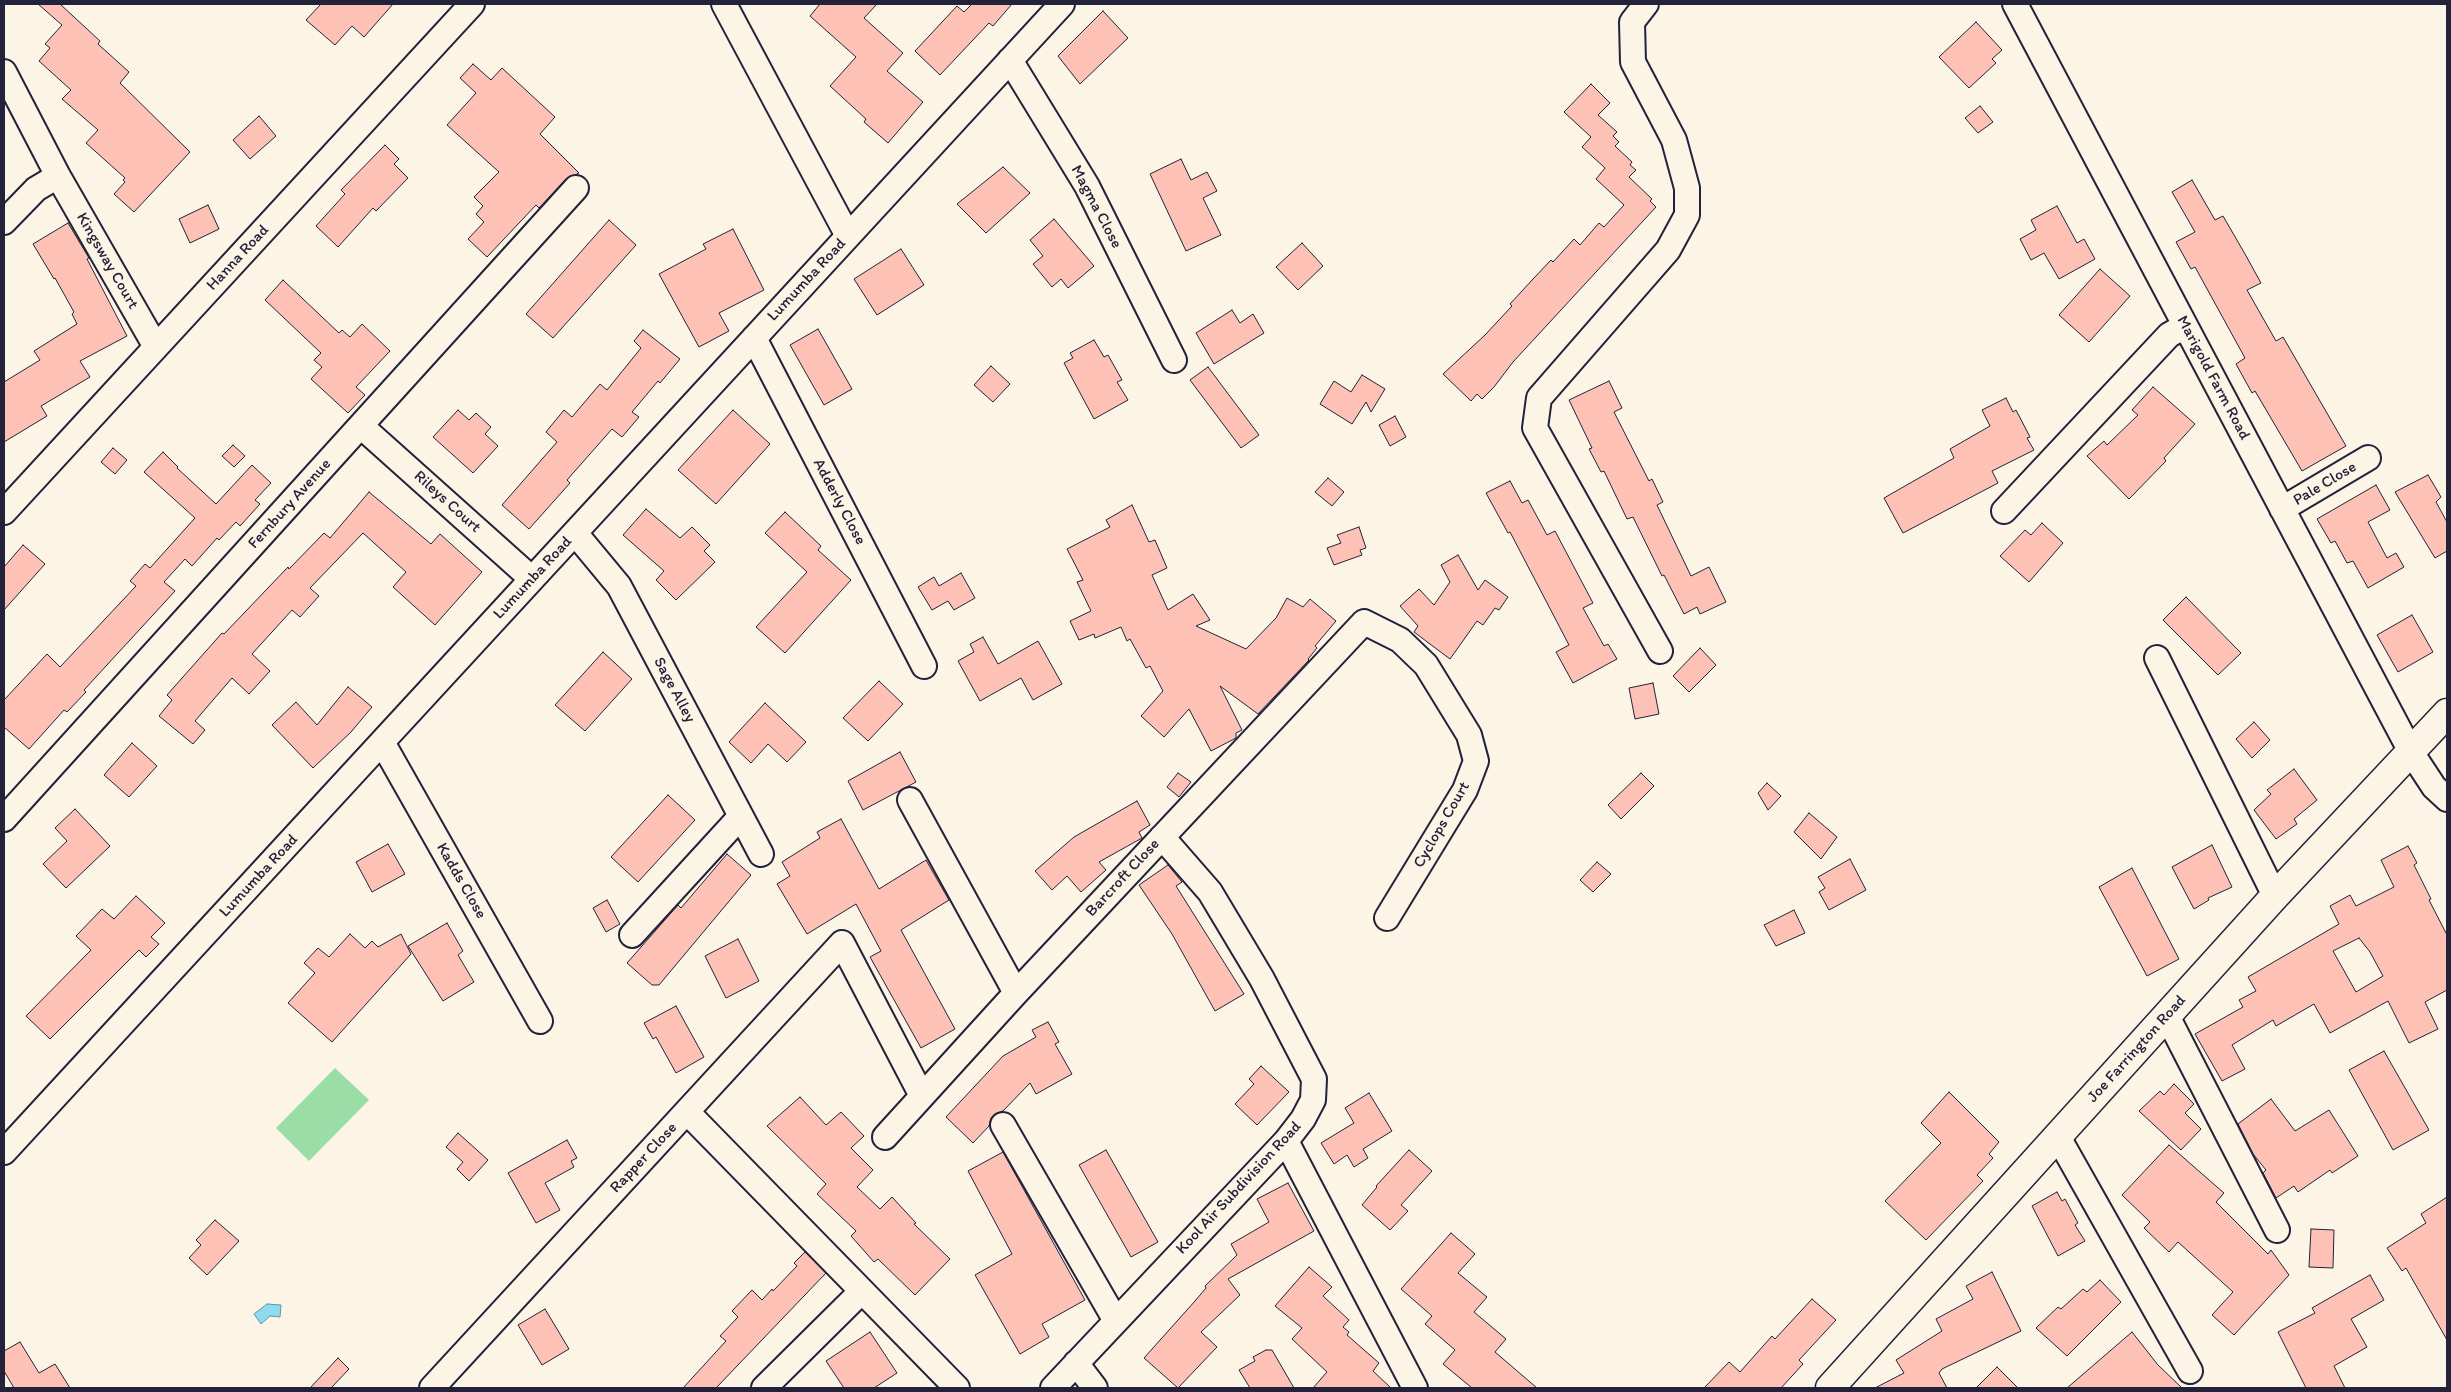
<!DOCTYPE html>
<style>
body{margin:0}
#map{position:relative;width:2451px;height:1392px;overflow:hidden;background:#fcf5e5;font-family:Itim,sans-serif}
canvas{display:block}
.frame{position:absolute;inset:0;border:5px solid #22223b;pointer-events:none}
</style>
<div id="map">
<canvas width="2451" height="1392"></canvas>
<div class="frame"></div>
</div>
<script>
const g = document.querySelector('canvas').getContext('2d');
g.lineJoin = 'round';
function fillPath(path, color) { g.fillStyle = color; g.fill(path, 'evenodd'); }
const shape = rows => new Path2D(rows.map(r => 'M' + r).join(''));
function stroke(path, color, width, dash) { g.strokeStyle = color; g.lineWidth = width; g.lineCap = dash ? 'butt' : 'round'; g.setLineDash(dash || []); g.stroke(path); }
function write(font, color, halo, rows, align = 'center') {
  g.font = font + ' Itim,sans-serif'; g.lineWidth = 5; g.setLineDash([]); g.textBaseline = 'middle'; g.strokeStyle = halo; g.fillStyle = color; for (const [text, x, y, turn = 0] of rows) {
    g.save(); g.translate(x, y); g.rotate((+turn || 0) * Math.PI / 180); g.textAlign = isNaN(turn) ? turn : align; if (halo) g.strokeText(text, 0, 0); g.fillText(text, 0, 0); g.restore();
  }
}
fillPath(shape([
 [335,1068,369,1100,309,1161,276,1128]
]), '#9adda7');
const water = shape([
 [267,1304,281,1305,280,1317,270,1316,261,1324,254,1314,267,1304]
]);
fillPath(water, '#8edced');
stroke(water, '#6392a6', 1);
const building = shape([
 [38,4,60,4,100,41,98,44,129,72,120,83,190,152,134,212,114,194,125,182,123,180,125,178,86,143,98,130,62,99,71,90,39,61,50,48,45,44,62,25,38,4],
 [321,4,393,4,364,37,352,26,335,45,306,20,321,4],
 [820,4,877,4,864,18,903,53,887,71,923,102,888,143,864,122,866,119,830,86,856,57,810,16,820,4],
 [972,4,1012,4,993,26,989,23,940,75,915,51,957,6,964,12,972,4],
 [1103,11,1128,38,1080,84,1058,56,1103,11],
 [1976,22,2002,50,1992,59,1996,63,1969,88,1939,57,1976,22],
 [473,64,491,80,502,68,555,117,540,134,579,173,566,179,539,208,536,205,487,257,468,239,484,222,476,214,483,206,474,197,499,172,447,125,476,93,460,78,473,64],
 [1591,84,1610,103,1598,115,1617,132,1613,136,1619,142,1615,146,1632,162,1630,165,1636,170,1629,177,1652,199,1650,201,1656,207,1513,362,1494,387,1482,399,1477,394,1471,401,1443,374,1485,335,1512,306,1510,304,1533,279,1551,260,1553,262,1574,239,1580,245,1599,223,1604,227,1624,205,1596,179,1605,168,1582,147,1591,137,1564,112,1591,84],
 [1980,106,1993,122,1978,133,1965,118,1980,106],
 [259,116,276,136,250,159,233,140,259,116],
 [385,145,399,159,394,164,408,178,376,211,373,208,338,247,316,226,345,194,341,190,385,145],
 [1181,159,1191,180,1207,172,1217,191,1203,198,1221,235,1186,251,1150,174,1181,159],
 [1003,167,1030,193,986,233,957,204,1003,167],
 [2192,180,2215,220,2223,216,2245,254,2261,283,2247,290,2276,341,2283,337,2346,446,2302,471,2255,391,2252,393,2236,364,2245,358,2195,267,2191,269,2176,242,2195,232,2172,192,2192,180],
 [208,205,219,229,190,243,179,219,208,205],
 [2057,206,2077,243,2084,239,2095,259,2059,279,2044,253,2031,260,2020,239,2036,230,2031,220,2057,206],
 [1054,219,1094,266,1068,288,1061,279,1052,287,1033,264,1043,256,1030,240,1054,219],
 [609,220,636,245,553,338,526,314,609,220],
 [68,223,89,258,87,259,127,336,80,361,90,377,41,406,47,416,4,442,4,382,40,360,34,351,77,324,72,314,74,312,55,278,54,279,33,244,68,223],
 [733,229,764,290,719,313,729,331,699,347,659,274,706,249,703,244,733,229],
 [1302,243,1323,266,1298,290,1276,267,1302,243],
 [901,249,924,285,877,315,854,279,901,249],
 [2100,269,2130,296,2089,342,2059,315,2100,269],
 [283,280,339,333,342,330,350,337,362,324,390,351,356,387,365,395,348,413,311,379,322,367,314,360,321,353,265,300,283,280],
 [1232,310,1240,323,1253,314,1264,333,1214,364,1196,333,1232,310],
 [818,329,852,389,824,405,790,345,818,329],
 [643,330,680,359,660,383,658,381,632,412,639,417,622,437,612,429,567,480,570,483,529,529,502,505,557,442,546,432,564,410,572,417,600,384,607,390,641,348,634,341,643,330],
 [1094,340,1104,357,1108,355,1122,380,1117,382,1128,400,1094,419,1064,363,1073,358,1070,353,1094,340],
 [991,366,1010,384,993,402,974,385,991,366],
 [1208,367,1259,435,1241,448,1190,380,1208,367],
 [1362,375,1385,389,1371,412,1366,402,1352,424,1320,404,1334,381,1351,392,1362,375],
 [1609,381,1622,408,1614,412,1649,481,1652,479,1663,502,1657,505,1691,576,1709,567,1726,602,1700,614,1697,607,1684,614,1664,575,1662,576,1633,517,1627,519,1604,471,1601,472,1589,449,1592,448,1569,400,1609,381],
 [2153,387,2195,424,2164,458,2166,461,2129,499,2087,456,2104,441,2107,445,2138,415,2132,410,2153,387],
 [2006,398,2013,412,2016,410,2030,437,2027,438,2034,450,1992,471,1998,483,1903,533,1884,498,1954,458,1950,449,1990,426,1982,410,2006,398],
 [458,410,469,420,476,413,491,427,485,434,498,446,473,473,433,437,458,410],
 [733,410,770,444,716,504,678,470,733,410],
 [1395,416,1406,437,1390,446,1379,425,1395,416],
 [233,445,245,456,234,467,222,456,233,445],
 [113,448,127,460,115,474,101,462,113,448],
 [163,452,178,467,177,468,216,504,252,465,271,483,255,500,260,504,240,526,236,522,219,540,217,538,192,566,185,559,164,582,175,591,84,690,86,692,67,712,64,710,29,749,4,727,4,700,47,654,60,667,136,586,130,581,145,564,150,568,195,518,144,472,163,452],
 [2428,475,2441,497,2436,502,2447,522,2447,551,2435,558,2395,492,2428,475],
 [1328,478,1344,492,1332,506,1315,492,1328,478],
 [1510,481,1522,503,1528,500,1547,535,1555,531,1593,603,1583,608,1604,646,1608,644,1617,659,1573,683,1556,652,1569,645,1510,532,1508,533,1486,493,1510,481],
 [2376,485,2390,510,2368,522,2387,558,2396,553,2404,567,2368,588,2353,561,2347,563,2335,541,2331,543,2317,519,2376,485],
 [369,492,431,544,440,534,482,572,435,625,393,587,406,572,363,533,310,588,319,596,300,617,292,610,252,654,270,671,249,694,232,678,195,721,205,730,193,744,159,716,172,700,167,695,222,633,224,634,288,567,289,569,324,533,330,538,369,492],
 [1132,505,1149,542,1155,540,1167,568,1152,575,1168,610,1193,594,1210,620,1196,626,1246,649,1276,618,1287,598,1303,607,1310,599,1336,621,1315,646,1317,648,1308,659,1309,660,1258,714,1220,686,1242,730,1236,733,1236,738,1211,751,1189,709,1164,737,1141,716,1163,691,1150,666,1146,668,1130,639,1127,641,1121,627,1095,638,1094,634,1079,640,1070,621,1091,611,1077,582,1083,580,1067,549,1110,527,1106,520,1132,505],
 [646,509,680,538,692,527,710,545,704,551,715,562,676,600,656,580,664,571,623,535,646,509],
 [785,512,821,546,818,550,851,580,785,653,756,627,807,572,765,533,785,512],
 [2042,523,2063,543,2029,582,2000,556,2025,530,2031,535,2042,523],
 [1359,527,1366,548,1360,550,1362,555,1334,565,1327,548,1341,543,1337,535,1359,527],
 [23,545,45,564,4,610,4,567,23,545],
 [1458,555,1478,590,1485,580,1508,597,1499,610,1495,608,1483,625,1477,621,1450,659,1414,632,1418,626,1400,606,1419,589,1434,605,1450,582,1441,565,1458,555],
 [961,573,975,598,954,610,948,601,932,610,918,587,934,577,939,586,961,573],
 [2186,597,2241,653,2218,675,2163,620,2186,597],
 [2412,615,2433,652,2398,672,2377,635,2412,615],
 [983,637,998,664,1038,641,1062,684,1033,700,1021,678,980,701,958,661,974,652,970,644,983,637],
 [1700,648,1716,665,1689,692,1673,676,1700,648],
 [603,652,632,679,585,731,555,705,603,652],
 [879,681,903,704,868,741,843,718,879,681],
 [1653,683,1659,714,1635,719,1629,688,1653,683],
 [348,687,372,707,351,732,313,768,272,725,296,702,317,725,348,687],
 [765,703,806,742,787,762,768,744,751,763,729,742,765,703],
 [2254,722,2270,740,2252,758,2236,739,2254,722],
 [132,743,157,766,129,797,104,775,132,743],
 [900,752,916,782,863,810,848,781,900,752],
 [2294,769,2317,800,2294,819,2297,824,2276,839,2254,810,2271,794,2267,790,2294,769],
 [1178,773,1191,782,1179,797,1167,787,1178,773],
 [1641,773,1654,786,1621,819,1608,805,1641,773],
 [1767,783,1781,796,1768,810,1758,793,1767,783],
 [668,795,695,820,638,882,611,857,668,795],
 [1137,801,1150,825,1139,832,1142,838,1099,862,1106,870,1081,892,1067,876,1052,890,1035,871,1074,837,1137,801],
 [75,809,110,846,66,888,43,864,67,841,55,828,75,809],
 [1809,813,1837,837,1821,859,1794,832,1809,813],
 [841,819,879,889,926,860,949,900,901,930,955,1029,921,1048,870,957,881,951,856,904,807,934,777,884,790,876,782,862,820,838,817,832,841,819],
 [388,844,405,874,372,892,356,862,388,844],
 [2212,845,2232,887,2208,898,2209,900,2194,909,2172,867,2212,845],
 [2408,846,2417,863,2414,865,2431,899,2429,900,2447,935,2447,990,2425,1002,2438,1029,2409,1043,2388,1001,2330,1033,2314,1004,2276,1026,2273,1020,2232,1045,2245,1069,2222,1081,2195,1034,2243,1007,2239,1000,2256,991,2248,977,2339,924,2330,906,2350,895,2356,906,2394,887,2381,860,2408,846],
 [2359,938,2370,952,2383,976,2356,992,2333,951,2359,938],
 [727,854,751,875,659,985,652,985,627,963,678,905,681,908,727,854],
 [1850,859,1866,890,1829,910,1819,892,1825,888,1818,877,1850,859],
 [1597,862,1611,874,1593,892,1580,880,1597,862],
 [1168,865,1182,882,1176,886,1244,994,1215,1011,1172,934,1139,885,1168,865],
 [2132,868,2179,959,2147,976,2099,887,2132,868],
 [136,896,165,923,151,937,159,944,146,957,139,950,50,1039,26,1016,91,950,76,936,102,909,114,919,136,896],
 [607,900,620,924,606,932,593,908,607,900],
 [1794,910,1805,933,1776,946,1764,925,1794,910],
 [447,923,463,951,458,955,474,982,443,1001,408,946,447,923],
 [350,934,365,948,372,941,378,947,401,934,411,954,332,1042,288,1003,315,973,304,963,318,948,329,957,350,934],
 [738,939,759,981,726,998,705,956,738,939],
 [676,1006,704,1057,676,1073,656,1037,653,1039,644,1023,676,1006],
 [1048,1022,1059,1042,1055,1044,1072,1074,1036,1094,1030,1083,1003,1111,997,1113,991,1118,989,1126,973,1143,946,1117,1003,1056,1036,1037,1032,1030,1048,1022],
 [2384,1051,2429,1130,2393,1150,2349,1070,2384,1051],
 [1261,1066,1289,1092,1257,1125,1235,1104,1254,1084,1249,1079,1261,1066],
 [2174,1084,2194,1104,2185,1113,2201,1129,2181,1150,2139,1111,2160,1091,2164,1095,2174,1084],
 [1949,1092,1999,1142,1989,1154,1993,1158,1977,1175,1983,1181,1926,1240,1885,1201,1941,1143,1921,1123,1949,1092],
 [1369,1093,1392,1131,1363,1149,1368,1158,1354,1167,1347,1155,1334,1164,1321,1143,1354,1123,1345,1108,1369,1093],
 [800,1097,826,1125,841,1112,864,1136,851,1148,873,1170,857,1187,880,1209,892,1197,916,1223,914,1224,950,1259,915,1295,878,1259,874,1262,851,1236,856,1231,817,1194,826,1184,767,1126,800,1097],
 [2271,1099,2295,1131,2329,1110,2358,1156,2332,1173,2330,1170,2298,1192,2294,1186,2276,1198,2263,1173,2266,1170,2253,1154,2238,1124,2271,1099],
 [458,1133,488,1160,469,1181,457,1169,463,1162,446,1147,458,1133],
 [567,1140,577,1158,571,1161,574,1167,545,1183,560,1210,536,1223,508,1173,567,1140],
 [2169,1145,2224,1193,2216,1202,2268,1254,2271,1250,2289,1275,2234,1335,2212,1315,2233,1292,2178,1242,2169,1252,2144,1228,2150,1222,2122,1195,2169,1145],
 [1106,1150,1158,1242,1131,1257,1079,1165,1106,1150],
 [1409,1150,1432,1171,1401,1205,1408,1211,1390,1230,1362,1205,1377,1187,1376,1186,1409,1150],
 [1003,1152,1085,1300,1042,1324,1049,1337,1020,1354,975,1275,1012,1254,968,1171,1003,1152],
 [1288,1183,1314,1231,1228,1279,1240,1295,1201,1332,1217,1347,1178,1388,1144,1358,1195,1301,1206,1288,1205,1286,1237,1255,1231,1244,1269,1222,1257,1199,1288,1183],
 [2057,1192,2062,1201,2065,1199,2078,1223,2075,1225,2085,1241,2058,1256,2032,1206,2057,1192],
 [2447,1197,2447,1340,2406,1268,2402,1271,2387,1248,2426,1223,2421,1214,2447,1197],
 [215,1220,239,1241,207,1275,189,1258,201,1245,196,1240,215,1220],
 [2311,1229,2334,1230,2333,1268,2309,1267,2311,1229],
 [1451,1233,1475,1254,1458,1273,1487,1297,1474,1312,1506,1339,1495,1352,1537,1388,1472,1388,1443,1364,1455,1350,1425,1324,1432,1316,1401,1289,1451,1233],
 [805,1252,826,1273,716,1388,683,1388,726,1341,720,1336,738,1317,732,1311,752,1290,762,1300,772,1289,773,1291,797,1266,794,1263,805,1252],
 [1309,1267,1332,1287,1323,1296,1349,1320,1343,1327,1349,1332,1347,1335,1379,1363,1373,1371,1391,1388,1313,1388,1327,1372,1292,1339,1302,1328,1275,1306,1309,1267],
 [1992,1272,2021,1331,1942,1369,1939,1373,1947,1388,1875,1388,1904,1373,1896,1360,1942,1331,1936,1319,1973,1299,1966,1286,1992,1272],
 [2370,1275,2384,1300,2351,1319,2367,1347,2334,1366,2345,1388,2306,1388,2278,1332,2315,1313,2312,1308,2370,1275],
 [2100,1280,2121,1302,2067,1356,2036,1328,2058,1307,2061,1309,2083,1289,2087,1292,2100,1280],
 [1812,1299,1836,1320,1799,1360,1803,1364,1781,1388,1704,1388,1729,1362,1740,1372,1772,1336,1775,1339,1812,1299],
 [545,1309,569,1349,542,1365,518,1325,545,1309],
 [870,1332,897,1373,874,1388,844,1388,826,1361,870,1332],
 [2132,1332,2158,1365,2182,1388,2067,1388,2132,1332],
 [20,1342,39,1373,55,1364,70,1388,14,1388,4,1371,4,1351,20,1342],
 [1266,1350,1272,1350,1294,1388,1250,1388,1239,1370,1255,1361,1253,1357,1266,1350],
 [338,1358,349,1369,331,1388,310,1388,338,1358],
 [1997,1367,2018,1388,1976,1388,1997,1367]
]);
fillPath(building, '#fdc2b5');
stroke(building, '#22223b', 1);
const minor = shape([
 [724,4,848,236],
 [1646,4,1632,22,1633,62,1674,140,1687,188,1687,215,1668,250,1539,398,1535,428,1660,651],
 [2015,4,2411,752,2434,787,2447,799],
 [1010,60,1087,186,1174,360],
 [4,72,58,176,156,347],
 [4,222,36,189,58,176],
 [754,338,924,666],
 [361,426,532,579],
 [2282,509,2368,458],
 [2004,511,2169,335,2185,326],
 [4,512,472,4],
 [575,533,619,586,761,854],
 [2157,658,2275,896],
 [382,742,540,1021],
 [910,800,1016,993],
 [4,819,576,188],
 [632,935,740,817],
 [2167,1016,2277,1230],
 [687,1112,957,1388],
 [1003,1125,1116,1321],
 [885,1137,1016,993,1364,622,1400,640,1426,665,1469,735,1476,761,1465,790,1387,918],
 [2058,1137,2190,1371],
 [1286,1141,1415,1388],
 [4,1152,1062,4],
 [1076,1363,1095,1388],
 [432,1388,842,943,922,1096],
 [764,1388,862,1291],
 [1053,1388,1286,1141,1303,1119,1313,1100,1314,1079,1262,979,1210,892,1162,837]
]);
const major = shape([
 [1830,1388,2275,896,2447,713]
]);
stroke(minor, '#22223b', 28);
stroke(major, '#22223b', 31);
stroke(minor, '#fcf5e5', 24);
stroke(major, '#fcf5e5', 28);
write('16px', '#22223b', '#fcf5e5', [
 ["Magma Close",1096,207,62],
 ["Hanna Road",238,258,-47],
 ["Kingsway Court",107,261,60],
 ["Lumumba Road",807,280,-47],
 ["Marigold Farm Road",2213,378,62],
 ["Pale Close",2325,484,-31],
 ["Rileys Court",447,502,42],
 ["Adderly Close",839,502,62],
 ["Fernbury Avenue",290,504,-48],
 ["Lumumba Road",533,578,-47],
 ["Sage Alley",674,690,62],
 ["Cyclops Court",1442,825,-60],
 ["Lumumba Road",259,876,-47],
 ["Barcroft Close",1123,878,-47],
 ["Kadds Close",461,881,60],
 ["Joe Farrington Road",2137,1049,-48],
 ["Rapper Close",644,1158,-47],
 ["Kool Air Subdivision Road",1239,1188,-47]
]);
</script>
